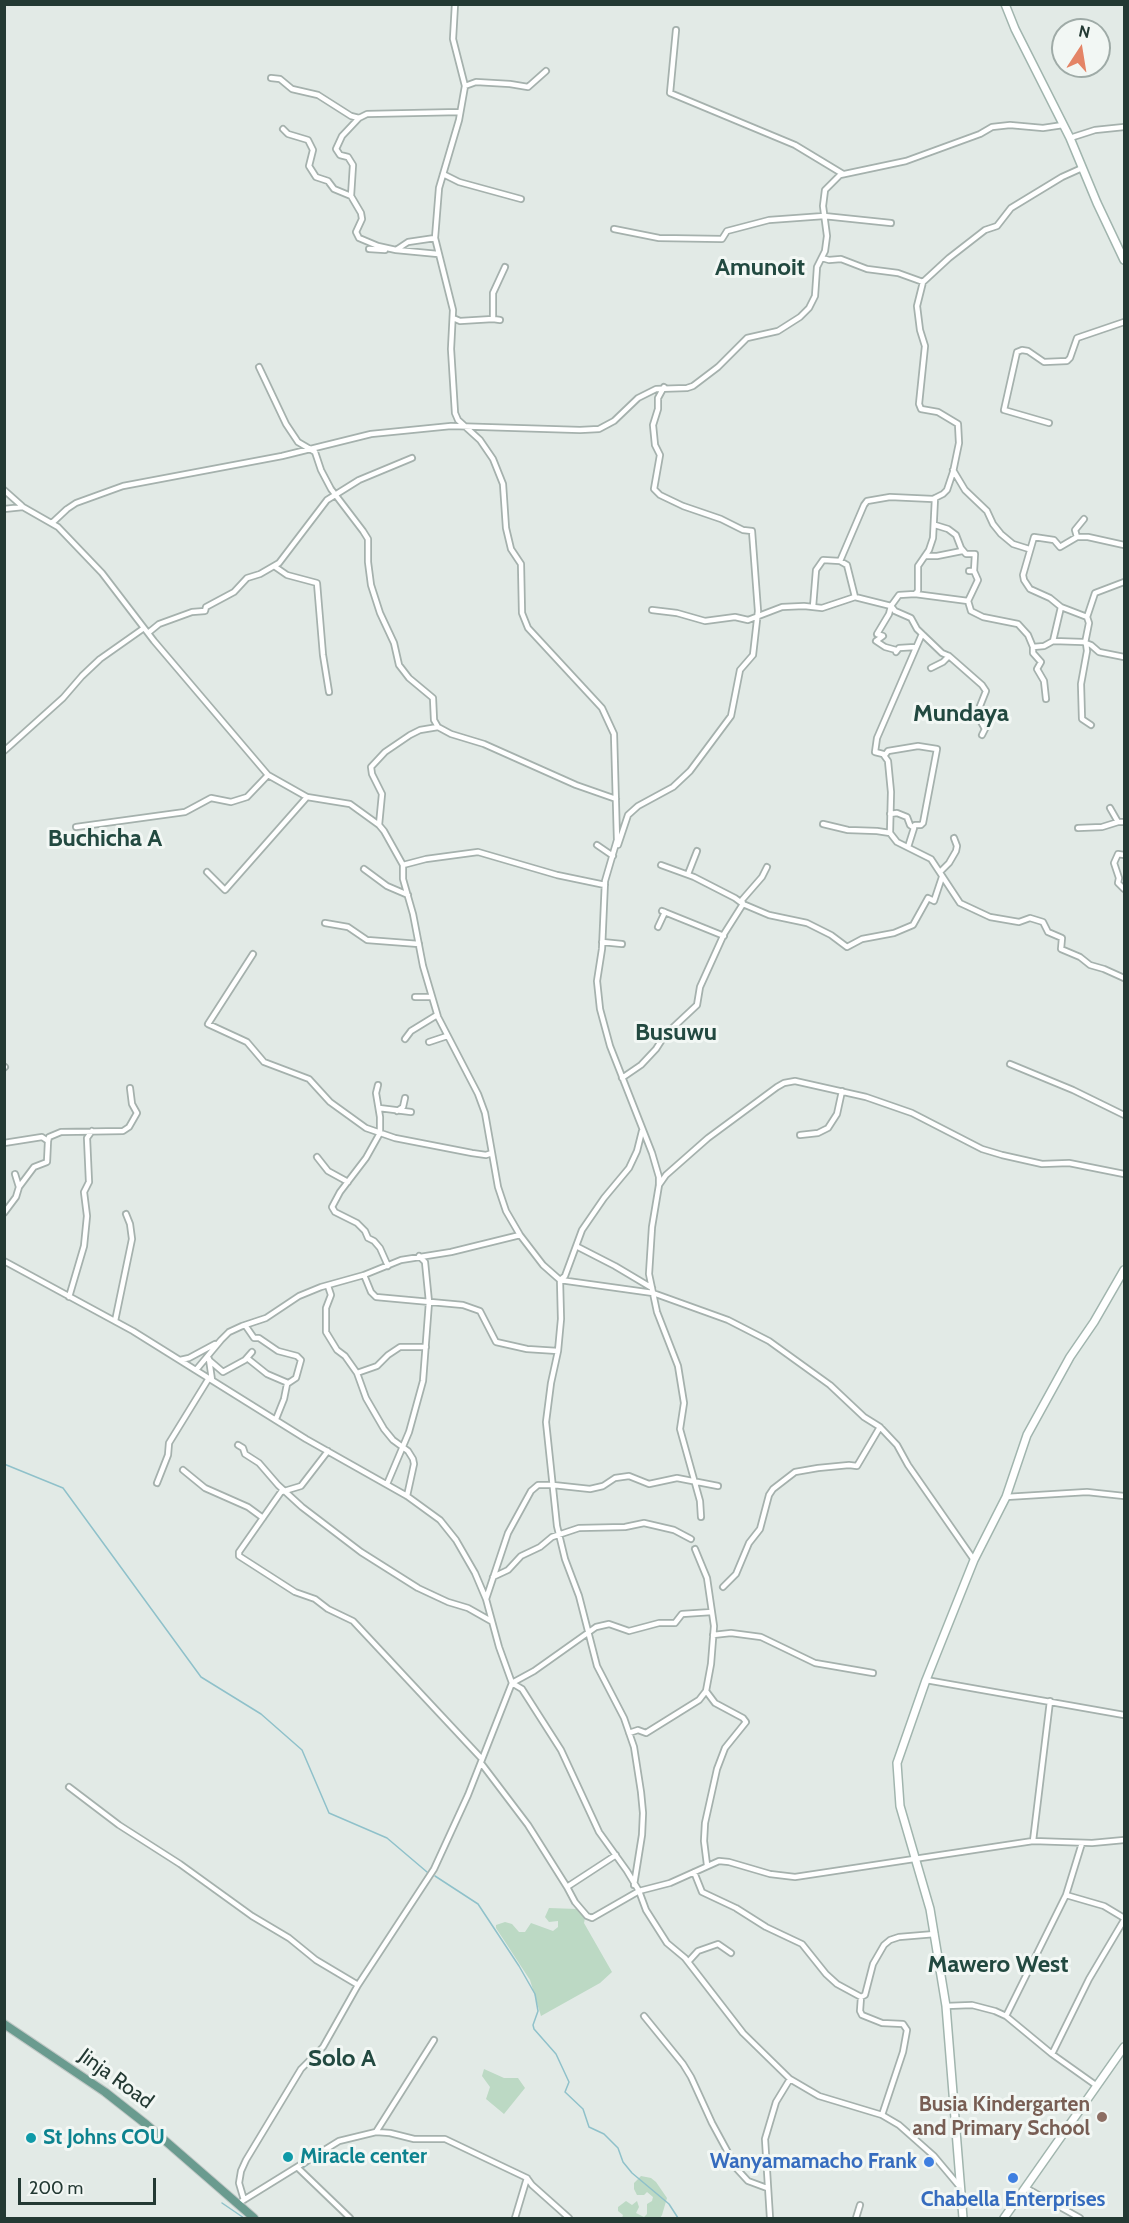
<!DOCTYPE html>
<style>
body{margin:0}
#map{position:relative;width:1129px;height:2223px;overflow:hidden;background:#e2eae6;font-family:Cabin,sans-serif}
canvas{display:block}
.frame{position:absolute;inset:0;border:6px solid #233933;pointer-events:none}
.north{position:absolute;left:1051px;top:18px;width:60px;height:60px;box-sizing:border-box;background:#f2f7f4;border:2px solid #9faba7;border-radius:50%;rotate:12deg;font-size:16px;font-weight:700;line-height:24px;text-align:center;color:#233933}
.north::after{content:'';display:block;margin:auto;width:21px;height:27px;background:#e48466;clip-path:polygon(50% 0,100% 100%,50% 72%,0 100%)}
.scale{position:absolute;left:18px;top:2178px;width:138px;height:27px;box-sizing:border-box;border:3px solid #233933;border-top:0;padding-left:8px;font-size:18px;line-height:21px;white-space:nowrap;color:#233933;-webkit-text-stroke:4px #f2f7f4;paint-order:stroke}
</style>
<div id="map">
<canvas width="1129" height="2223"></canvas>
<div class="frame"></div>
<div class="north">N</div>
<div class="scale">200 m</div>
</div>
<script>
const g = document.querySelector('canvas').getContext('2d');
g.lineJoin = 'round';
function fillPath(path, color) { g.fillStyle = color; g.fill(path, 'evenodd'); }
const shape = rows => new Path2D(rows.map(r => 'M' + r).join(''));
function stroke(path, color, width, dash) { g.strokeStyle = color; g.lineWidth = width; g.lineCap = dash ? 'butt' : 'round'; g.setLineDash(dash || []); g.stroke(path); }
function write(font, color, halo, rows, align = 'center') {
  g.font = font + ' Cabin,sans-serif'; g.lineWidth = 6; g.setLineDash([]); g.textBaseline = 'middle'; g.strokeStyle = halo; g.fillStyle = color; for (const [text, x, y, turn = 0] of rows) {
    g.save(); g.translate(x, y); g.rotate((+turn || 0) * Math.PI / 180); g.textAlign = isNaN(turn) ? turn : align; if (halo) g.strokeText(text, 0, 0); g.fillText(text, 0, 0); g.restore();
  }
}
fillPath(shape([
 [549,1908,577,1909,585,1918,584,1923,612,1972,600,1983,541,2016,530,1980,496,1928,496,1925,505,1922,512,1924,519,1932,525,1932,531,1923,553,1931,558,1927,558,1921,549,1922,545,1917],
 [484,2069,504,2078,518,2078,525,2088,504,2114,486,2099,490,2087,482,2076],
 [641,2176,651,2178,656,2182,667,2198,662,2215,660,2218,622,2218,623,2215,618,2211,618,2207,626,2201,632,2205,637,2201,639,2207,636,2213,644,2217,647,2214,647,2204,652,2201,653,2197,647,2192,644,2195,637,2195,634,2189,634,2183]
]), '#bcd9c4');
stroke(shape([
 [4,1464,63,1488,201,1677,261,1714,302,1750,329,1813,387,1838,427,1872],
 [435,1876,478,1904,519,1966,535,1994,538,2011,533,2025,534,2029,556,2054,569,2082,565,2092,583,2109,589,2127,604,2134,618,2148,623,2162,632,2173,669,2204,678,2218],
 [317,2159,333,2149],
 [303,2168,313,2161],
 [222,2203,244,2218]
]), '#8fc1ca', 1.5);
const street = shape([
 [455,4,453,39,465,86,459,120,439,188,435,238,453,310,451,349,455,413,458,420,480,440,493,459,503,484,506,528,511,549,521,564,522,613,528,628,602,708,614,734,617,840,605,881,602,949,597,981,600,1009,610,1046,652,1153,659,1177,659,1185,652,1227,649,1274,657,1312,678,1366,684,1403,680,1429,700,1501,701,1517],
 [676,30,670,93,795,145,843,174],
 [271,78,280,79,292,89,318,95,351,116,359,118,367,114,460,112],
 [465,86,476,82,510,84,528,87,546,71],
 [283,129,288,134,308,140,313,150,309,166,316,177,328,181,334,189,351,196,361,213,362,219,356,232,359,238,378,246,396,250,408,242,435,238],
 [1070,138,1095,130,1124,127],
 [443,174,459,182,521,199],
 [351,196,353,165,348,157,340,155,336,149,342,136,359,118],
 [614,229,659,238,722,239,727,231,769,220,824,216,891,223],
 [369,249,385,250],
 [396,250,438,254],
 [822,258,829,260,841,259,867,269,898,273,923,282],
 [453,318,460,321,493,319,500,320],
 [493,319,493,293,505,267],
 [259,367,286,424,298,442,315,452,321,470,331,489,363,531,368,539,368,562,371,585,380,613,394,643,399,665,409,678,433,698,434,720,438,727,451,734,484,744,576,785,616,799],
 [1049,423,1004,410,1017,352,1022,350,1028,351,1044,362,1067,361,1070,358,1077,338,1124,322],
 [953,470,965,490,987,511,993,524,1001,534,1013,544,1029,549],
 [4,490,22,506],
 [4,509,23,507,58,527,102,573,154,641,268,775,307,797,350,804,379,825,384,831,403,865,403,879,413,914,423,966,438,1017,478,1094,485,1113,498,1187,506,1211,520,1235,543,1265,560,1280,653,1293,728,1320,769,1341,830,1385,864,1417,880,1427,897,1445,908,1465,974,1560],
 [52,523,67,509,76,503,123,486,282,456,371,434,451,426,580,430,599,429,614,421,638,398,656,389,687,388,693,386,718,367,747,338,778,331,800,317,809,308,815,296,817,267,825,251,827,236,823,206,825,190,840,175,906,161,980,134,992,127,1010,125,1043,128,1063,125],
 [935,525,948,529,956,535,961,548,966,554,975,554,974,571],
 [1077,537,1075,530,1084,519],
 [925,556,937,556,962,551],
 [840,561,864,505,867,501,890,497,933,499,943,494,947,490,953,472,959,443,958,424,938,412,921,409,919,404,925,346,920,330,917,306,923,282,949,258,985,230,997,226,1011,208,1062,177,1082,168],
 [274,566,287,575,317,583,323,655,329,692],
 [969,571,974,571,978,580,968,601,971,611,983,617,1018,624,1028,635,1033,647,1044,646,1053,641,1061,607],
 [915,594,968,601],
 [813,607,816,570,823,560,840,561,847,565,855,597],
 [652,610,677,613,705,621,735,617,748,620,782,607,804,606,822,608,855,597,891,606,899,595,915,594,918,591,918,566,929,550,933,538,935,498],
 [1087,617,1061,607,1050,598,1030,589,1024,580,1023,575,1034,537,1054,540,1060,547,1077,537,1088,537,1124,545],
 [148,633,159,624,192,612,205,611,206,607,234,592,247,578,260,574,279,563,327,500,359,480,412,458],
 [922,634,877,738,875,752,883,754,888,761,891,792,890,833,897,842,931,859,960,903,990,917,1019,922,1030,918,1043,922,1048,932,1062,938,1061,949,1080,957,1090,965,1104,969,1124,978],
 [1053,641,1083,642,1091,645,1099,652,1124,657],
 [1085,643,1089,623,1087,617,1095,593,1124,582],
 [1086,643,1087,651,1081,684,1082,719,1091,725],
 [915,647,899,648,896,652,896,650,885,647,876,641,883,636,877,634,889,614,891,606,895,611,911,618,917,629,942,653,949,656,982,685,986,691,980,706,982,712,980,720,985,729,982,735],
 [1033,647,1033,653,1041,662,1037,669,1044,681,1046,699],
 [931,668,943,662,949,656],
 [4,751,63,698,82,676,100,659,144,628],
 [885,755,888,751,918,746,937,749,923,823,921,825,915,825],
 [1110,808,1118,822],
 [890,814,897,813,907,817,910,825,914,828,908,847],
 [823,824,848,830,877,831,890,833],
 [379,825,382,794,372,774,371,767,385,752,410,735,420,730,438,727],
 [76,827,185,812,211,798,231,802,247,797,268,775],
 [1078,828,1102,827,1118,822,1124,822],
 [597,845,613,856],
 [618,845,628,815,638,806,673,787,690,771,731,716,740,670,753,655,758,611,752,531,743,530,721,519,683,506,660,495,654,489,660,455,655,445,653,425,658,409,658,398,664,387],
 [1124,855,1118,854,1114,863,1119,878,1118,883,1124,889],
 [403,865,426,859,478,852,557,875,605,885],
 [661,865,694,877,735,898,743,904,769,915,807,923,831,935,847,947,862,939,894,933,913,925,928,898,934,901,942,877],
 [364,869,387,886,408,895],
 [207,872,225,890,307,797],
 [940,872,949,863,956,851,957,846,954,838],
 [688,874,697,851],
 [662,911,724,936],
 [325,923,348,927,367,940,419,944],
 [658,927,665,912],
 [602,942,622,944],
 [253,954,208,1024,247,1042,264,1062,309,1079,330,1102,366,1128,395,1138,472,1153,486,1155,492,1153],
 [415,997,431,997],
 [405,1039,411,1031,437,1015],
 [429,1042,447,1036],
 [1010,1064,1073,1090,1124,1115],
 [4,1068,5,1067],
 [622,1078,641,1065,656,1049,665,1035,697,1005,700,987,724,934,743,904,742,900,762,877,767,867],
 [378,1085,376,1093,380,1117,380,1133,366,1158,340,1192,332,1207,335,1212,357,1223,365,1231,368,1238,374,1241,380,1248,388,1266],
 [379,1108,411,1112],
 [397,1111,403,1107,405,1098],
 [800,1135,818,1133,828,1128,837,1114,842,1091],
 [48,1141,49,1137,61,1132,123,1131,129,1127,137,1113,132,1104,130,1088],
 [4,1143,42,1137,48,1141,47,1162,34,1167,19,1187,16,1197,4,1213],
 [317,1157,328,1171,348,1182],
 [15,1174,19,1187],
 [659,1185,666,1175,708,1138,777,1087,784,1083,795,1081,866,1097,912,1113,982,1149,1002,1155,1042,1164,1069,1163,1124,1174],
 [576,1246,615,1266,652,1288],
 [4,1261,133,1331,306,1439,407,1496,440,1520,456,1540,475,1573,486,1599,499,1647,512,1683,522,1689,561,1750,599,1832,627,1871,639,1891,646,1910,667,1943,685,1958,743,2033,790,2079,819,2096,882,2115,899,2125,934,2156,960,2187],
 [364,1275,371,1292,376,1297,463,1305,480,1311,496,1342,527,1349,558,1351],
 [328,1286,331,1295,326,1308,326,1332,337,1350,345,1356,357,1373,366,1398,384,1429,393,1440,408,1451,413,1459,414,1464,407,1496],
 [69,1297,84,1246,87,1216,84,1192,89,1182,87,1138,92,1131],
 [115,1321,132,1239,130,1224,126,1214],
 [245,1325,254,1338,259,1338,278,1351,297,1356,301,1360,296,1378,287,1384,284,1399,276,1419],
 [247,1358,267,1374,288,1383],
 [209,1359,212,1380],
 [180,1360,189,1358,215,1344],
 [209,1360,223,1372,245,1360,252,1352],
 [196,1370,221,1340,229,1332,242,1326,266,1318,299,1296,321,1287,364,1275,401,1260,451,1252,520,1235],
 [357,1373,377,1366,388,1355,400,1347,426,1347],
 [238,1445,243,1448,245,1454,259,1463,278,1485,302,1507,361,1552,418,1588,448,1602,468,1608,491,1621],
 [328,1451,301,1486,281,1492,239,1552,239,1556,295,1592,315,1599,328,1609,353,1621,482,1759],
 [183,1470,205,1488,248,1507,263,1518],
 [157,1483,168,1455,169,1443,209,1378],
 [387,1484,409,1432,423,1381,429,1302,425,1262,419,1256],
 [1006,1497,1087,1492,1124,1496],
 [695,1549,707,1578,714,1626,711,1664,706,1691,715,1703,743,1718,746,1722,725,1748,717,1769,705,1823,704,1841,707,1865],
 [493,1577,508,1570,521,1556,540,1547,552,1537,579,1528,625,1527,644,1523,674,1530,691,1539],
 [723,1587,736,1574,749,1543,760,1529,769,1495,773,1489,795,1472,818,1468,849,1465,857,1466,880,1427],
 [486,1599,508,1533,531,1491,538,1485,553,1485,590,1489,603,1486,615,1478,629,1476,649,1484,677,1478,718,1486],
 [713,1635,731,1633,761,1637,815,1663,873,1673],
 [926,1680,1124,1715],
 [629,1733,638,1730,646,1733,699,1700,706,1691],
 [481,1763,528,1825,567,1887,616,1855],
 [69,1787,119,1825,180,1864,252,1916,289,1938,316,1960,358,1985],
 [1033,1841,1050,1701],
 [1082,1843,1066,1895,1006,2016,1052,2054,1097,2086],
 [694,1872,702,1892,736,1908,766,1927,802,1944,826,1974,837,1984,861,1997,865,1995,873,1964,884,1945,890,1940,899,1937,935,1934],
 [634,1885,642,1835,643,1813,641,1792,634,1747,624,1718,597,1666,579,1596,565,1559,557,1526,546,1422,551,1383,558,1351,561,1319,560,1280,565,1276,582,1230,604,1198,629,1168,637,1151,642,1131],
 [567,1887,575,1902,587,1916,592,1918,639,1891,670,1883,719,1861,729,1862,770,1874,795,1877,1033,1841,1092,1843,1124,1840],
 [1066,1895,1104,1906,1124,1918],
 [688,1962,698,1951,718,1944,731,1953],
 [861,1997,860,2011,862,2015,882,2023,903,2024,907,2030,903,2052,882,2115],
 [946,2006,972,2005,995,2011,1006,2016],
 [644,2016,683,2064,691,2077,712,2123,737,2169,748,2181,767,2188],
 [1052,2054,1089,1979,1124,1920],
 [376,2132,434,2040],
 [297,2167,339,2141,376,2132,390,2133,414,2139,445,2139,527,2178,532,2185,569,2218],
 [1026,2188,1080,2218],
 [244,2200,239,2183,241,2171,246,2160,301,2069,323,2047,358,1985,434,1869,468,1795,512,1683,534,1671,596,1627,609,1624,629,1631,659,1623,675,1623,682,1614,712,1612],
 [242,2201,297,2167,350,2218],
 [515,2218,527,2178],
 [770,2218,765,2139,776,2102,790,2079],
 [856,2218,860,2205]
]);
const secondary = shape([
 [1005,4,1015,29,1070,138,1097,203,1124,260],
 [963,2218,946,2006,930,1909,900,1806,897,1763,926,1680,974,1560,1006,1497,1027,1435,1070,1357,1094,1322,1124,1270],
 [1004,2218,1124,2047]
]);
const primary = shape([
 [4,2024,105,2092,147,2125,254,2218]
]);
stroke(street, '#a5b1ad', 8);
stroke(secondary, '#a1b5ae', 10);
stroke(primary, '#c1c8c6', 10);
stroke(street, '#fff', 4.5);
stroke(secondary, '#fff', 7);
stroke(primary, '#6a9b8f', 8);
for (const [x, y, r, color] of [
 [1102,2117,6,"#8d6e63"],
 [31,2138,6,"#0f9aa8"],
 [288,2157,6,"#0f9aa8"],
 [929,2162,6,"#3f7fe0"],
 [1013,2178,6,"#3f7fe0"]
]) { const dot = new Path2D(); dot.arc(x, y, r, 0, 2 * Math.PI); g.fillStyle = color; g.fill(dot); stroke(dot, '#f2f7f4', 2); }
write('21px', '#233933', '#f2f7f4', [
 ["Jinja Road",116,2079,36]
]);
write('bold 21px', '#785e54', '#f2f7f4', [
 ["Busia Kindergarten",1090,2105],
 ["and Primary School",1090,2129]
], 'right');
write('bold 21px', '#0d838f', '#f2f7f4', [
 ["St Johns COU",43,2138],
 ["Miracle center",300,2157]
], 'left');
write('bold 21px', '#366cbe', '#f2f7f4', [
 ["Wanyamamacho Frank",917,2162],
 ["Chabella Enterprises",1013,2200,"center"]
], 'right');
write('bold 24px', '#224940', '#f2f7f4', [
 ["Amunoit",760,268],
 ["Mundaya",961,714],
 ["Buchicha A",105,839],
 ["Busuwu",676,1033],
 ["Mawero West",998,1965],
 ["Solo A",342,2059]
]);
</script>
